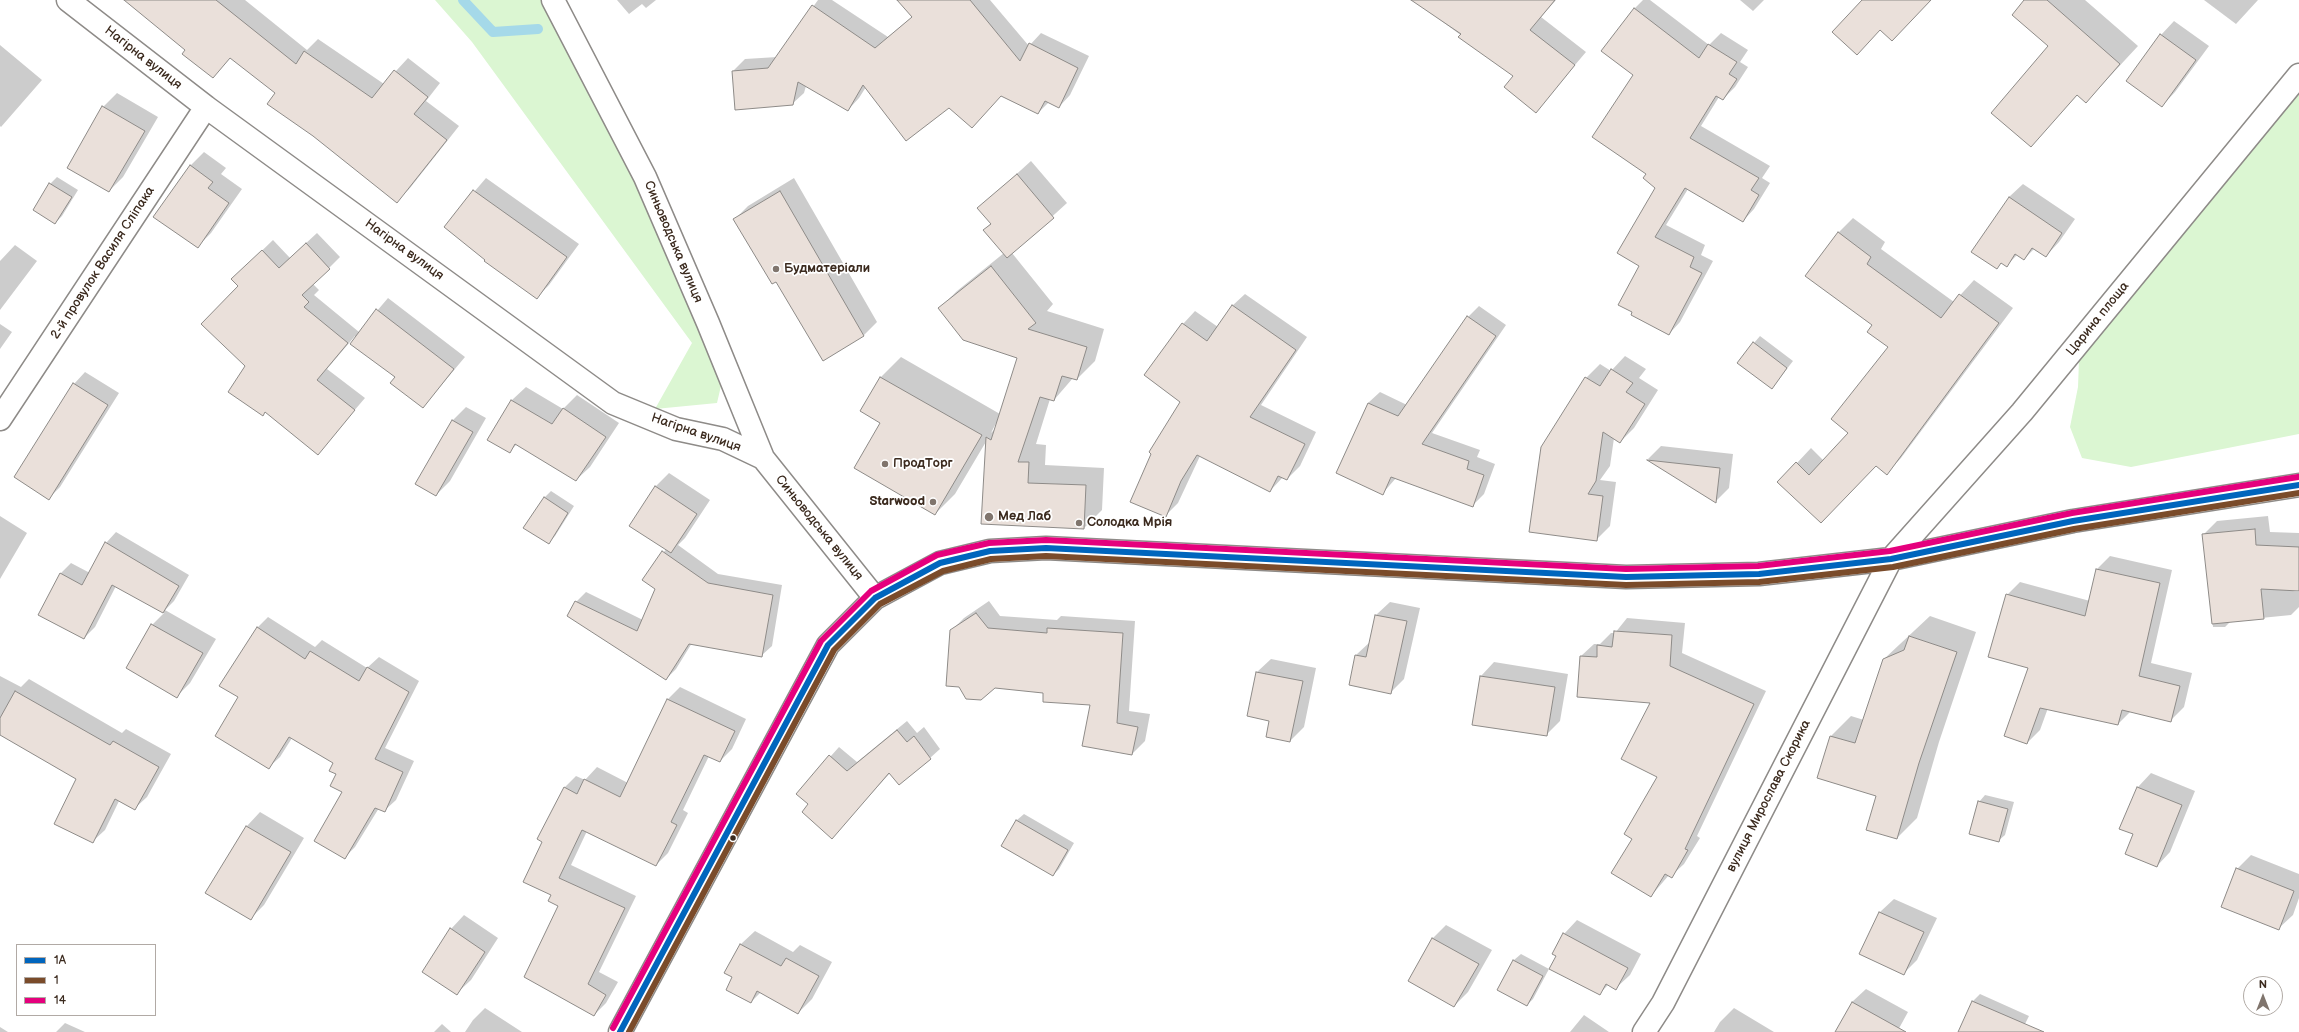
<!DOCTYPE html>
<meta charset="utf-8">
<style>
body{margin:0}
#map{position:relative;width:2299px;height:1032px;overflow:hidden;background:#fff;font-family:"Balsamiq Sans",sans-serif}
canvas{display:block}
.legend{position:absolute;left:16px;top:944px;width:140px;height:72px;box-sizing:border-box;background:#fff;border:1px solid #b1aaa5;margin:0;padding:5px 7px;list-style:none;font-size:12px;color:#3b2a1e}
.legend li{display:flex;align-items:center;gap:8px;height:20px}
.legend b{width:20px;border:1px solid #b1aaa5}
.north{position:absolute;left:2243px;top:976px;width:40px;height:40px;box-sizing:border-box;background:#fff;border:1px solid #b1aaa5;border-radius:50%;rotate:0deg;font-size:11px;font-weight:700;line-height:16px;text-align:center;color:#3b2a1e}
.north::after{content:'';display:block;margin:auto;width:14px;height:18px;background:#80756d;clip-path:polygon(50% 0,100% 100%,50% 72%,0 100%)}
</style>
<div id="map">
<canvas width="2299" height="1032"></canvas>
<ul class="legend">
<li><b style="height:5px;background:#0065bd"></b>1А</li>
<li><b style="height:5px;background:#7a4b2a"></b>1</li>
<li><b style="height:5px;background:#e5007d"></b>14</li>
</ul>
<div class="north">N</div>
</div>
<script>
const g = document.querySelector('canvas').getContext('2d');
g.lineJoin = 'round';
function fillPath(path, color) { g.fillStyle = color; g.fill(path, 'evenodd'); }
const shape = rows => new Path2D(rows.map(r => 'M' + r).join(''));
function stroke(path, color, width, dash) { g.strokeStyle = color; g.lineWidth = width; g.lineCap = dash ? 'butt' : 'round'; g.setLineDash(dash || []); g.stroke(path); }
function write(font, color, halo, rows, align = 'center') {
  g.font = font + ' "Balsamiq Sans",sans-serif'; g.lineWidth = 3.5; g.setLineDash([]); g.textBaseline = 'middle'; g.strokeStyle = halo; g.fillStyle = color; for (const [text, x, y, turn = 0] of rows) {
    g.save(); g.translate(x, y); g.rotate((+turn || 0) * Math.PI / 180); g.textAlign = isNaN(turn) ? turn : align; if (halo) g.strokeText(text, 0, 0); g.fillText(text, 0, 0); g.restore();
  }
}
fillPath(shape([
 [435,0,553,0,723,377,717,403,655,409,692,343,472,42],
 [2299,93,2299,434,2131,467,2082,458,2070,427,2078,387,2079,360]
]), '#dbf6d2');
fillPath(shape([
 [137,0,245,0,307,50,318,39,384,84,408,58,440,83,426,101,459,126,410,188,397,201,276,93,231,57,213,77],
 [617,0,656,0,646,8,642,4,629,14],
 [818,0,832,0,888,37,913,16,912,0,990,0,1029,46,1041,33,1089,56,1070,95,1059,107,1049,102,1038,113,1001,95,949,107,866,87,859,98,848,110,806,86,804,93,792,104,733,71,745,59,777,57],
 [1413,0,1556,0,1541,17,1586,52,1536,111,1515,75],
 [1643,0,1650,0,1709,45,1721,33,1748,50,1740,62,1748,67,1735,87,1723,99,1719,97,1701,126,1770,166,1762,178,1770,183,1754,209,1743,221,1688,189,1666,225,1705,245,1701,255,1713,261,1680,322,1669,334,1640,265,1656,188,1647,174,1635,75,1634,9],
 [1740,0,1764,0,1753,11],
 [2026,0,2085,0,2138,46,2086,102,2078,94,2031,146,2049,45],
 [2204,0,2258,0,2236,24],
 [2174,21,2209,46,2175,92,2162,106,2161,35],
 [0,45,42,80,1,127,0,126],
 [117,93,158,117,123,177,109,191,103,107],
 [204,152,226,168,221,174,242,189,211,233,198,246,190,166],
 [1031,161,1067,203,1012,253,1053,304,1047,311,1104,329,1095,361,1077,379,1073,378,1054,400,1050,399,1036,444,1046,445,1045,465,1104,468,1102,510,1084,528,983,523,987,440,955,494,935,514,881,422,861,411,881,377,901,357,1000,414,1019,357,940,308,957,291,1004,253,984,230,991,223,979,208],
 [996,423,995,429,991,433],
 [57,177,78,190,62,216,55,223,50,184],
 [486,178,579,244,549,285,537,297,445,226],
 [794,178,877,322,863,336,734,220,748,206],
 [2023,184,2075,219,2059,242,2046,256,2035,248,2024,259,2018,254,2007,265,2002,262,1996,268,2009,197],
 [1853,218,1885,242,1881,249,1954,302,1974,280,2013,308,1901,458,1887,473,1876,465,1836,507,1797,463,1811,448,1824,461,1850,433,1890,347,1873,325,1838,233],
 [317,233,340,257,313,284,319,290,314,295,359,332,388,298,465,357,423,407,355,336,327,369,365,398,318,453,266,411,263,414,247,366,239,286,244,268,273,240,290,258],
 [15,245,37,261,0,310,0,261],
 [1245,294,1307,337,1261,405,1316,432,1300,466,1287,479,1283,477,1270,491,1200,456,1178,503,1165,516,1181,402,1145,375,1183,324,1195,311,1218,327,1232,306],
 [1479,306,1506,325,1432,433,1480,450,1477,457,1495,464,1484,494,1473,505,1396,478,1383,493,1337,472,1368,403,1380,392,1407,405,1468,317],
 [0,324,12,332,0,349],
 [1760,336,1793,361,1772,388,1754,343],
 [1625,356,1646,369,1639,378,1658,390,1634,428,1620,442,1614,438,1610,466,1600,480,1616,482,1610,526,1596,540,1530,531,1586,378,1600,364,1611,371],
 [85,372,119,393,60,487,49,498,74,384],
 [526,387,563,409,577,395,619,423,590,467,576,480,517,444,509,452,488,440,512,400],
 [466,407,486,418,450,481,436,495,453,420],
 [1661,446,1733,454,1729,488,1716,501,1648,459],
 [669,473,710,500,685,538,678,545,718,574,782,585,772,646,762,655,692,643,676,669,666,679,576,602,586,592,643,620,656,588,643,579,667,548,655,487],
 [551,491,574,506,555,536,548,543,544,498],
 [0,516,27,533,0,579],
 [2268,516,2270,532,2299,533,2299,572,2241,583,2299,592,2299,607,2291,615,2231,621,2225,627,2213,627,2203,535,2217,521],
 [116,532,189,575,174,601,165,610,216,639,190,683,177,696,152,625,164,613,116,586,95,627,84,638,60,574,71,563,90,573,106,543],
 [2110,556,2172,570,2151,663,2192,673,2184,707,2171,720,2131,711,2118,724,2048,708,2040,730,2027,743,2030,667,2007,595,2020,582,2090,601,2097,569],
 [989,601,1000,616,1057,620,1061,616,1135,621,1129,711,1150,714,1145,741,1132,754,1091,704,1044,692,951,631,964,618],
 [1390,602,1420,608,1404,679,1390,693,1356,655,1371,641,1376,615],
 [1930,616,1976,632,1939,742,1917,818,1897,838,1878,796,1818,778,1831,736,1851,716,1864,720,1884,659],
 [268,617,315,647,322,640,367,668,379,657,419,681,385,748,414,761,396,800,384,811,379,808,355,847,344,858,344,791,334,763,292,738,280,757,268,768,240,697,257,628],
 [1627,618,1685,623,1682,653,1766,691,1697,836,1700,838,1684,864,1671,876,1669,875,1651,896,1633,838,1659,777,1651,702,1581,656,1594,644,1600,644,1611,633,1615,633],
 [1271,659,1316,668,1304,727,1290,741,1270,720,1248,715,1257,672],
 [1494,662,1568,674,1560,721,1546,735,1473,724,1481,676],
 [0,676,21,687,29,679,122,733,126,729,171,754,147,797,134,809,119,801,105,830,92,842,78,779,0,733],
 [680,687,746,719,732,749,720,761,709,756,683,810,688,813,668,853,656,865,587,831,571,865,636,896,599,972,618,982,606,1003,594,1015,560,906,552,895,564,788,576,776,585,780,597,767,628,783,668,699],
 [907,721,917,733,924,727,940,749,930,758,890,773,832,837,810,804,797,794,839,747,857,762],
 [2151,773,2195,791,2170,852,2157,866,2134,834,2121,828,2138,787],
 [1985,795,2014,802,2005,835,1998,841,1979,802],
 [260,812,304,838,264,905,250,919,207,893,247,826],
 [1024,814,1074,843,1059,869,1053,875,1002,846,1017,820],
 [2251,855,2299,874,2299,898,2293,915,2279,928,2237,869],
 [1894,899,1937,918,1917,960,1903,974,1860,954,1880,912],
 [464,915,498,938,471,980,457,993,451,929],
 [1577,920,1641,954,1630,975,1616,988,1609,984,1599,994,1557,956,1564,934],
 [1446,925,1492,950,1468,992,1454,1006,1409,981,1433,938],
 [755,931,793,952,800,945,832,962,812,999,798,1013,761,992,751,1002,734,977,726,972,741,944],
 [1521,954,1549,969,1533,999,1527,1005,1514,960],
 [1866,989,1908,1012,1897,1032,1836,1032,1852,1002],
 [1980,994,2029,1016,2021,1032,1960,1031,1973,1001],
 [485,1008,522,1032,465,1032,473,1020],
 [1734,1008,1774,1032,1714,1032,1720,1022],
 [1584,1015,1609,1032,1570,1032],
 [65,1023,85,1032,56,1032],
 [442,1024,451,1032,434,1032],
 [0,1027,8,1032,0,1032]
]), '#0003');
stroke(shape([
 [463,0,493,32,538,29]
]), '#a5d9e9', 10);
const building = shape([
 [124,0,216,0,296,64,304,51,372,98,394,70,428,97,414,114,447,140,397,203,313,136,267,104,275,93,230,58,213,78,182,54,185,50,124,0],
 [897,0,970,0,1020,61,1029,43,1078,68,1059,108,1045,101,1038,114,1001,96,972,128,949,108,906,141,863,85,848,111,798,82,793,105,735,110,732,71,768,68,812,5,875,48,912,17,897,0],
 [1411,0,1555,0,1530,30,1575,65,1536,113,1504,87,1513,76,1458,37,1461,34,1411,0],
 [1862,0,1931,0,1892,41,1880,30,1857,55,1832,32,1862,0],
 [2024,0,2047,0,2120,64,2086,103,2077,95,2031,147,1991,113,2048,46,2012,15,2024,0],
 [1634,8,1699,58,1708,44,1737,62,1729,74,1737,79,1723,100,1716,96,1690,138,1759,178,1751,190,1759,195,1743,222,1685,188,1655,237,1694,257,1690,267,1702,273,1669,335,1631,315,1632,312,1618,305,1639,266,1617,253,1655,188,1643,178,1646,174,1592,137,1633,75,1601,51,1634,8],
 [2160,34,2196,60,2162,107,2126,81,2160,34],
 [102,106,145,131,109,192,67,168,102,106],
 [190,165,213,182,208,188,229,203,198,248,153,217,190,165],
 [1017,174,1054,218,1007,258,983,230,991,224,977,208,1017,174],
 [49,183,72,197,55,224,33,210,49,183],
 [473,190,567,257,537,299,484,261,485,260,444,227,473,190],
 [780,191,864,336,823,361,776,282,772,284,733,219,780,191],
 [2009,197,2062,233,2046,257,2032,248,2024,260,2015,254,2007,267,2001,263,1997,269,1971,252,2009,197],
 [1838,232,1871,257,1867,264,1941,318,1959,294,1999,323,1887,475,1876,466,1821,523,1777,482,1796,462,1809,475,1848,433,1831,419,1888,347,1867,332,1872,325,1805,276,1838,232],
 [306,243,330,269,302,295,309,302,304,307,348,343,317,380,355,410,318,455,265,412,263,416,228,392,245,366,201,324,238,286,231,279,262,250,279,268,306,243],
 [991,266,1036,323,1028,329,1087,347,1077,380,1062,376,1054,401,1040,397,1018,462,1029,462,1028,483,1086,485,1084,529,981,524,986,437,991,440,1017,358,963,340,938,308,991,266],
 [1232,305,1296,350,1250,417,1305,444,1287,480,1278,476,1270,492,1197,455,1181,481,1166,517,1130,502,1151,454,1149,452,1180,402,1144,375,1182,323,1207,341,1232,305],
 [376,309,454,369,423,408,390,383,395,377,350,344,376,309],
 [1467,316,1496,336,1422,444,1469,461,1467,469,1484,475,1473,507,1391,477,1383,495,1336,473,1368,403,1398,416,1467,316],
 [1753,342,1787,368,1772,389,1737,363,1753,342],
 [1611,369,1633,383,1626,392,1645,404,1620,443,1603,432,1596,481,1588,494,1603,496,1597,541,1529,532,1541,447,1585,377,1600,386,1611,369],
 [880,377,982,435,935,515,854,468,880,423,860,411,880,377],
 [73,383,108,405,49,500,14,477,73,383],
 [511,400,552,424,563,408,606,437,576,481,515,444,510,453,487,440,511,400],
 [452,420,473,432,436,496,415,484,452,420],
 [1647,460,1720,468,1716,503,1647,460],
 [655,486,697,514,671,553,629,526,655,486],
 [544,497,568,513,549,544,523,528,544,497],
 [2255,529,2256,545,2299,547,2299,591,2261,589,2264,619,2212,624,2202,534,2255,529],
 [105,542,179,586,163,613,112,585,84,639,38,615,60,573,82,585,105,542],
 [662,551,708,583,773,595,762,657,689,644,666,680,567,616,575,601,637,631,655,589,642,580,662,551],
 [2096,569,2160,583,2139,676,2180,686,2171,722,2122,710,2118,725,2040,708,2027,744,2004,736,2028,668,1988,657,2006,594,2085,616,2096,569],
 [976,613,988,628,1047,633,1047,628,1123,633,1117,723,1138,727,1132,755,1082,746,1090,705,1043,702,1043,693,995,688,981,700,966,699,959,687,946,686,950,630,976,613],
 [1375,615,1407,621,1391,694,1349,685,1355,655,1366,657,1375,615],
 [151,624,203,653,177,698,126,668,151,624],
 [257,627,305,659,310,651,359,681,367,667,409,692,375,759,403,772,385,812,375,808,345,859,314,841,342,792,330,786,336,774,329,771,333,763,289,737,269,769,215,736,238,697,219,686,257,627],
 [1614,631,1672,635,1670,666,1754,704,1685,849,1688,850,1672,878,1665,874,1651,897,1611,873,1632,839,1624,834,1657,777,1621,759,1650,703,1577,697,1580,656,1597,657,1597,645,1612,647,1614,631],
 [1909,636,1957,652,1919,763,1897,839,1866,830,1876,796,1817,778,1830,736,1855,743,1883,659,1904,650,1909,636],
 [1256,672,1303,681,1290,742,1266,737,1269,721,1247,716,1256,672],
 [1480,676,1555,687,1547,736,1472,725,1480,676],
 [15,691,110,745,113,741,159,767,135,810,115,799,93,843,54,824,76,779,0,735,0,718,15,691],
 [667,699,735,731,720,762,704,755,671,822,677,825,656,866,582,830,559,878,625,908,588,984,606,995,594,1016,524,977,558,906,548,901,551,895,523,882,542,842,537,839,564,787,577,794,584,779,620,797,667,699],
 [897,730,907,742,914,736,931,759,899,785,889,773,832,839,802,812,808,804,796,794,829,755,847,771,897,730],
 [2137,787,2182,805,2157,867,2125,854,2133,834,2119,829,2137,787],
 [1978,801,2008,809,1999,842,1969,834,1978,801],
 [1016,820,1068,850,1053,876,1001,846,1016,820],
 [246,826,291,852,251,920,205,893,246,826],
 [2236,868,2294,891,2279,930,2221,907,2236,868],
 [1879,912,1924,932,1904,975,1859,954,1879,912],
 [450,928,485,952,457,995,422,972,450,928],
 [1563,933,1628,968,1616,990,1606,984,1600,995,1549,969,1556,956,1552,954,1563,933],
 [1432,938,1479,964,1454,1007,1408,981,1432,938],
 [740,944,781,966,786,958,819,976,798,1014,757,991,751,1003,726,990,732,977,724,973,740,944],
 [1513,960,1543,976,1527,1006,1497,990,1513,960],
 [1972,1001,2044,1032,1958,1032,1972,1001],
 [1852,1002,1906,1032,1835,1032,1852,1002]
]);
fillPath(building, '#eae0da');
stroke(building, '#8e8b88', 1);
const minor = shape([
 [68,0,206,107,613,403,676,429,723,439,763,458],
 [553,0,645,177,708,323,763,458,875,598],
 [0,419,206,107],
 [620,1032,828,645,875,598,940,563,990,551,1046,548,1626,577,1759,574,1891,559,2073,521,2299,485],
 [1644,1032,1663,1003,1891,559,2022,412,2299,75]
]);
stroke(minor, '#8e8b88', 25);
stroke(minor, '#fff', 22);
stroke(shape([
 [620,1032,828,645,875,598,940,563,990,551,1046,548,1626,577,1759,574,1891,559,2073,521,2299,485]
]), '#0065bd', 6);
stroke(shape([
 [629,1032,834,650,880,604,943,571,991,559,1046,556,1626,585,1759,582,1893,567,2074,529,2299,493]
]), '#7a4b2a', 6);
stroke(shape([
 [613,1028,821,641,871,591,937,555,989,543,1046,540,1626,569,1758,566,1890,551,2072,513,2298,477]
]), '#e5007d', 6);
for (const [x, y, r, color] of [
 [776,269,4,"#80756d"],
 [885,464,4,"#80756d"],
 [933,502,4,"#80756d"],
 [989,517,5,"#80756d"],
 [1079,523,4,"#80756d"],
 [733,838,3.5,"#3b2a1e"]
]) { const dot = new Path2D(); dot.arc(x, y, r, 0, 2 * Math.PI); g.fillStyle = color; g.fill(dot); stroke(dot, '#fff', 1.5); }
write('13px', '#3b2a1e', '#fff', [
 ["Нагірна вулиця",143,58,38],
 ["Синьоводська вулиця",673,242,67],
 ["Нагірна вулиця",404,250,36],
 ["2-й провулок Василя Сліпака",103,263,-57],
 ["Царина площа",2098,319,-51],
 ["Нагірна вулиця",696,433,19],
 ["Синьоводська вулиця",819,528,51],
 ["вулиця Мирослава Скорика",1769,796,-63]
]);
write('bold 13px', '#3b2a1e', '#fff', [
 ["Будматеріали",784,269],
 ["ПродТорг",893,464],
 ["Starwood",925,502,"right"],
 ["Мед Лаб",998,517],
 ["Солодка Мрія",1087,523]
], 'left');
</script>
